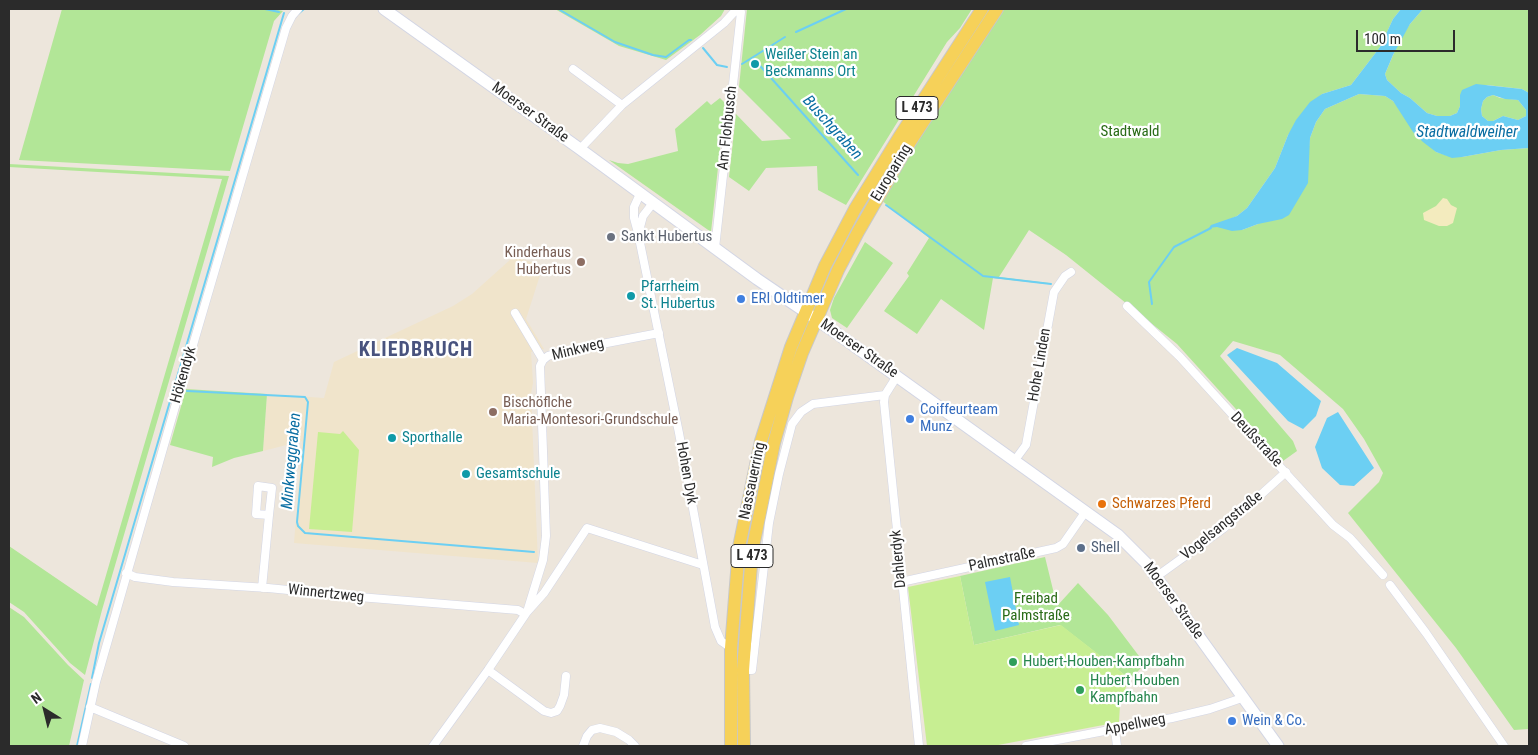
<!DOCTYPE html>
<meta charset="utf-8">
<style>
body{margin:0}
#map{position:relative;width:1538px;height:755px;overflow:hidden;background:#ede6dc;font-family:"Roboto Condensed",sans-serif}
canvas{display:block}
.frame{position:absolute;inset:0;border:10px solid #2b2b2b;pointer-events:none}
.north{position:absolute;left:20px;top:685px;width:50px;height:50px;-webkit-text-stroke:4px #fff;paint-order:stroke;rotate:324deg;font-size:14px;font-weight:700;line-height:20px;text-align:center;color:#2b2b2b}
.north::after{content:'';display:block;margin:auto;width:18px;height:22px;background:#2b2b2b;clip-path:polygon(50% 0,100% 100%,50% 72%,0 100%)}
.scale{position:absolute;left:1356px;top:30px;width:99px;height:22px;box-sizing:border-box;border:2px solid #2b2b2b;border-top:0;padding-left:6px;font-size:15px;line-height:18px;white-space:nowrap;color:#2b2b2b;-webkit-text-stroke:4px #fff;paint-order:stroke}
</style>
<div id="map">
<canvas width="1538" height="755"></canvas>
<div class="frame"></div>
<div class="north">N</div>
<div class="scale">100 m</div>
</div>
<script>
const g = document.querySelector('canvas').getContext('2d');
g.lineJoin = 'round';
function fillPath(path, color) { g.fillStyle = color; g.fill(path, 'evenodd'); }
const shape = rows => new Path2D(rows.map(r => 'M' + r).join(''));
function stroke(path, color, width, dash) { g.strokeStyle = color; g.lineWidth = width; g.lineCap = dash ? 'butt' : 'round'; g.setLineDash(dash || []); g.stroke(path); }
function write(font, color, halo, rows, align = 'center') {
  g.font = font + ' "Roboto Condensed",sans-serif'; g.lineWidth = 4.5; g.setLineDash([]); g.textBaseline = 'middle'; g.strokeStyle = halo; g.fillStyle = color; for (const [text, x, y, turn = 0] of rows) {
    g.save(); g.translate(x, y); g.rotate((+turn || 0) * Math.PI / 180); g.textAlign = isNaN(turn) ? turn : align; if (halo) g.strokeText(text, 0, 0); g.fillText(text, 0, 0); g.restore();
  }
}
fillPath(shape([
 [519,258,543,266,526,319,544,349,531,352,533,383,531,394,538,563,294,543,302,441,263,451,267,394,324,398,334,362,453,306,472,294,511,259]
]), '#f0e4cb');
fillPath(shape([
 [62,9,273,9,283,11,274,21,230,171,19,160],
 [555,9,725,9,721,16,700,35,666,60,619,46],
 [747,9,972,9,960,28,947,42,846,205,818,190,817,166,766,168,749,191,729,177,736,114,762,141,791,139,739,87],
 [1001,9,1401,9,1393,19,1380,47,1351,85,1322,94,1288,135,1275,168,1247,208,1237,216,1226,221,1242,230,1258,224,1308,155,1310,138,1316,122,1325,109,1359,94,1385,96,1393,101,1436,152,1452,157,1462,157,1501,150,1529,148,1529,729,1514,730,1456,648,1348,513,1379,482,1383,473,1364,439,1343,409,1280,355,1233,341,1220,356,1293,441,1297,451,1283,461,1177,344,1066,255,1029,230,999,277,1049,283,1046,284,993,278,984,330,941,299,917,334,884,311,909,276,907,273,929,238,881,200,914,144],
 [1423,9,1529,9,1529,93,1522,89,1487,85,1460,95,1460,106,1457,113,1450,116,1437,116,1427,113,1410,98,1401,93,1387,80,1385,74,1400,39,1410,24],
 [1493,95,1500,98,1518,100,1526,110,1526,116,1518,120,1503,116,1493,121,1488,121,1482,116,1481,109,1483,101,1487,97],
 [720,98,725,103,711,232,609,160,618,163,628,164,678,151,675,129,707,101,711,105],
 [9,164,229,176,102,610,85,675,70,663,24,612,9,602,9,546,97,606,222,179,9,167],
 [865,242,893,263,847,328,832,318,830,310,834,298],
 [186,389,267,394,263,451,234,458,212,467,213,457,170,445],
 [1045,557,1057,606,1078,583,1108,615,1145,664,1130,679,1060,625,974,645,960,576],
 [9,607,24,617,68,665,84,680,69,746,9,746]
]), '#b2e697');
fillPath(shape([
 [1443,198,1447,199,1451,205,1457,208,1453,223,1447,226,1439,226,1424,220,1423,213,1436,206]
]), '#f3ebbe');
fillPath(shape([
 [343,431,359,450,352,532,309,529,318,432,340,434],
 [960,576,974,645,1061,625,1130,679,1127,684,1120,705,1119,722,993,746,927,746,908,587]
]), '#c7ee92');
fillPath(shape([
 [1401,9,1423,9,1410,24,1393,55,1385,74,1387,80,1401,93,1410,98,1427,113,1437,116,1450,116,1457,113,1460,106,1460,95,1462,90,1476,84,1522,89,1529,93,1529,148,1501,150,1462,157,1452,158,1436,152,1423,142,1413,132,1393,101,1385,96,1359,94,1325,109,1316,122,1310,138,1308,183,1289,215,1282,219,1258,224,1242,230,1232,231,1217,227,1209,228,1211,225,1237,216,1247,208,1275,168,1288,135,1296,120,1310,102,1322,94,1351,85,1380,47,1393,19],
 [1493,95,1505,99,1518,100,1526,110,1526,116,1518,120,1503,116,1493,121,1488,121,1482,116,1481,109,1483,101,1487,97],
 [1237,348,1277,363,1321,401,1316,416,1303,429,1288,421,1227,355],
 [1338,412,1374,468,1354,486,1340,485,1322,468,1315,447,1327,418],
 [1010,577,1019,625,995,631,985,582]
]), '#6ccff3');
stroke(shape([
 [265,9,279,12],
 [560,10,615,42,653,55,666,57,689,40,691,40],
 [298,14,304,9],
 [796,32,846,9],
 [703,48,717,65,727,67],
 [754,59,858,175],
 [742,64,785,37],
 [886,205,983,276,1051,284],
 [1152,304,1149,282,1174,247,1211,228],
 [187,391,305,397,308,402,297,522,298,526,305,533,534,552],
 [92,678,99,643,284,13],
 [77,746,91,684]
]), '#6ccff3', 2);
const street = shape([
 [573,69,622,105],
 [580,149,622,105,724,23,737,9],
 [640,194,634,207,634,218,638,233,679,433,715,627,721,641,731,648],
 [639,231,643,216,653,203],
 [715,248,741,12,739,9],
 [1127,306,1180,357,1333,525,1350,538,1383,575],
 [515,313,543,360],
 [659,333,560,352,548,356,543,360,540,366,546,536,543,560,527,612,544,593,587,528,703,565],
 [897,376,885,395,884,402,919,746],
 [1015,460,1026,445,1054,292,1065,276,1071,272],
 [126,573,135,577,173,582,268,588,359,597,518,610,525,614],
 [1156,577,1224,528,1286,472],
 [901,582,1056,548,1063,544,1086,511],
 [1390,585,1426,633,1504,746],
 [262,588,269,515,272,488,258,486,256,514,269,515],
 [488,670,544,711,551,713,557,711,560,706,564,695,566,676],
 [743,670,752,670,769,523,779,474,792,424,801,412,813,404,885,395],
 [90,707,184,746],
 [1115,730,1117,746],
 [82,746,96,682,181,386,286,28,292,16,298,9],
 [433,746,488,670,527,612],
 [583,746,587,736,592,730,600,728,616,732,629,740,635,746],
 [1026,746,1172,718,1210,709,1242,698]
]);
const secondary = shape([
 [384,9,580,149,757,279,832,330,1118,535,1146,563,1278,746]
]);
const primary = shape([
 [731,746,731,648,739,547,761,441,791,347,825,266,855,209,900,136,982,9],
 [744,746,743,670,752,552,774,443,787,397,802,353,838,270,858,232,910,142,997,9]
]);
stroke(street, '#d2d5e4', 9);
stroke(secondary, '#d2d5e4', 13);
stroke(primary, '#c8c8c8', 14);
stroke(street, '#fff', 8);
stroke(secondary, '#fff', 11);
stroke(primary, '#f6d159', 12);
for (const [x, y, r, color] of [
 [755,64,5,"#0f9aa8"],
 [611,237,5,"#6b7280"],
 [581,262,5,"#8d6e63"],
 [631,296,5,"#0f9aa8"],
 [741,299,5,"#3f7fe0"],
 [493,412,5,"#8d6e63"],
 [910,419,5,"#3f7fe0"],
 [392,438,5,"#0f9aa8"],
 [466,474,5,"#0f9aa8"],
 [1102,504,5,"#e8710a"],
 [1081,548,5,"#5c6f8a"],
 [1013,662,5,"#2e9e5b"],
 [1080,690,5,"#2e9e5b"],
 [1232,721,5,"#3f7fe0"]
]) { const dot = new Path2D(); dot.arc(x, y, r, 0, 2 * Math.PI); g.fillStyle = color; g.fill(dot); stroke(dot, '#fff', 2); }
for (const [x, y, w] of [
 [917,108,42],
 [752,556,42]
]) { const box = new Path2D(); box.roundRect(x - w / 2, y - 11.5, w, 23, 4); g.fillStyle = '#fff'; g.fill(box); stroke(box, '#2b2b2b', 1); }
write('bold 14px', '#2b2b2b', null, [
 ["L 473",917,108],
 ["L 473",752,556]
]);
write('15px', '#0d838f', '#fff', [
 ["Weißer Stein an",765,55],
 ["Beckmanns Ort",765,72],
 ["Pfarrheim",641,287],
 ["St. Hubertus",641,304],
 ["Sporthalle",402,438],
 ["Gesamtschule",476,474]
], 'left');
write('15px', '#2b2b2b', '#fff', [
 ["Moerser Straße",530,113,36],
 ["Am Flohbusch",728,128,-84],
 ["Europaring",892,173,-59],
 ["Moerser Straße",859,349,35],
 ["Minkweg",578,350,-14],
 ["Hohe Linden",1040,365,-80],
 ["Hökendyk",184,375,-74],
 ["Deußstraße",1256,440,47],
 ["Hohen Dyk",686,473,80],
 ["Nassauerring",753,481,-78],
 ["Vogelsangstraße",1222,526,-39],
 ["Dahlerdyk",899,559,-95],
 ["Palmstraße",1002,560,-12],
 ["Winnertzweg",326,594,6],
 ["Moerser Straße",1173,601,54],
 ["Appellweg",1135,725,-11]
]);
write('15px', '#296b17', '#fff', [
 ["Stadtwald",1130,132],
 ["Freibad",1036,599],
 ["Palmstraße",1036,616]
]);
write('15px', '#5b616d', '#fff', [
 ["Sankt Hubertus",621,237]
], 'left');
write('15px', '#785e54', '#fff', [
 ["Kinderhaus",571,253],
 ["Hubertus",571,270],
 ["Bischöflche",503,403,"left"],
 ["Maria-Montesori-Grundschule",503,420,"left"]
], 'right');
write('15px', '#366cbe', '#fff', [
 ["ERI Oldtimer",751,299],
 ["Coiffeurteam",920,410],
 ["Munz",920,427],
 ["Wein & Co.",1242,721]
], 'left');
write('15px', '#c56008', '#fff', [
 ["Schwarzes Pferd",1112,504]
], 'left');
write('15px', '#4e5e75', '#fff', [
 ["Shell",1091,548]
], 'left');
write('15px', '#27864d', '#fff', [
 ["Hubert-Houben-Kampfbahn",1023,662],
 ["Hubert Houben",1090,681],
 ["Kampfbahn",1090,698]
], 'left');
write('italic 16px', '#086da2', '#fff', [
 ["Buschgraben",832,128,48],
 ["Stadtwaldweiher",1467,133],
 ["Minkweggraben",292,461,-85]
]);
g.letterSpacing = '1px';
write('bold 20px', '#49537e', '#fff', [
 ["KLIEDBRUCH",416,351]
]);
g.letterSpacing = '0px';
</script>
